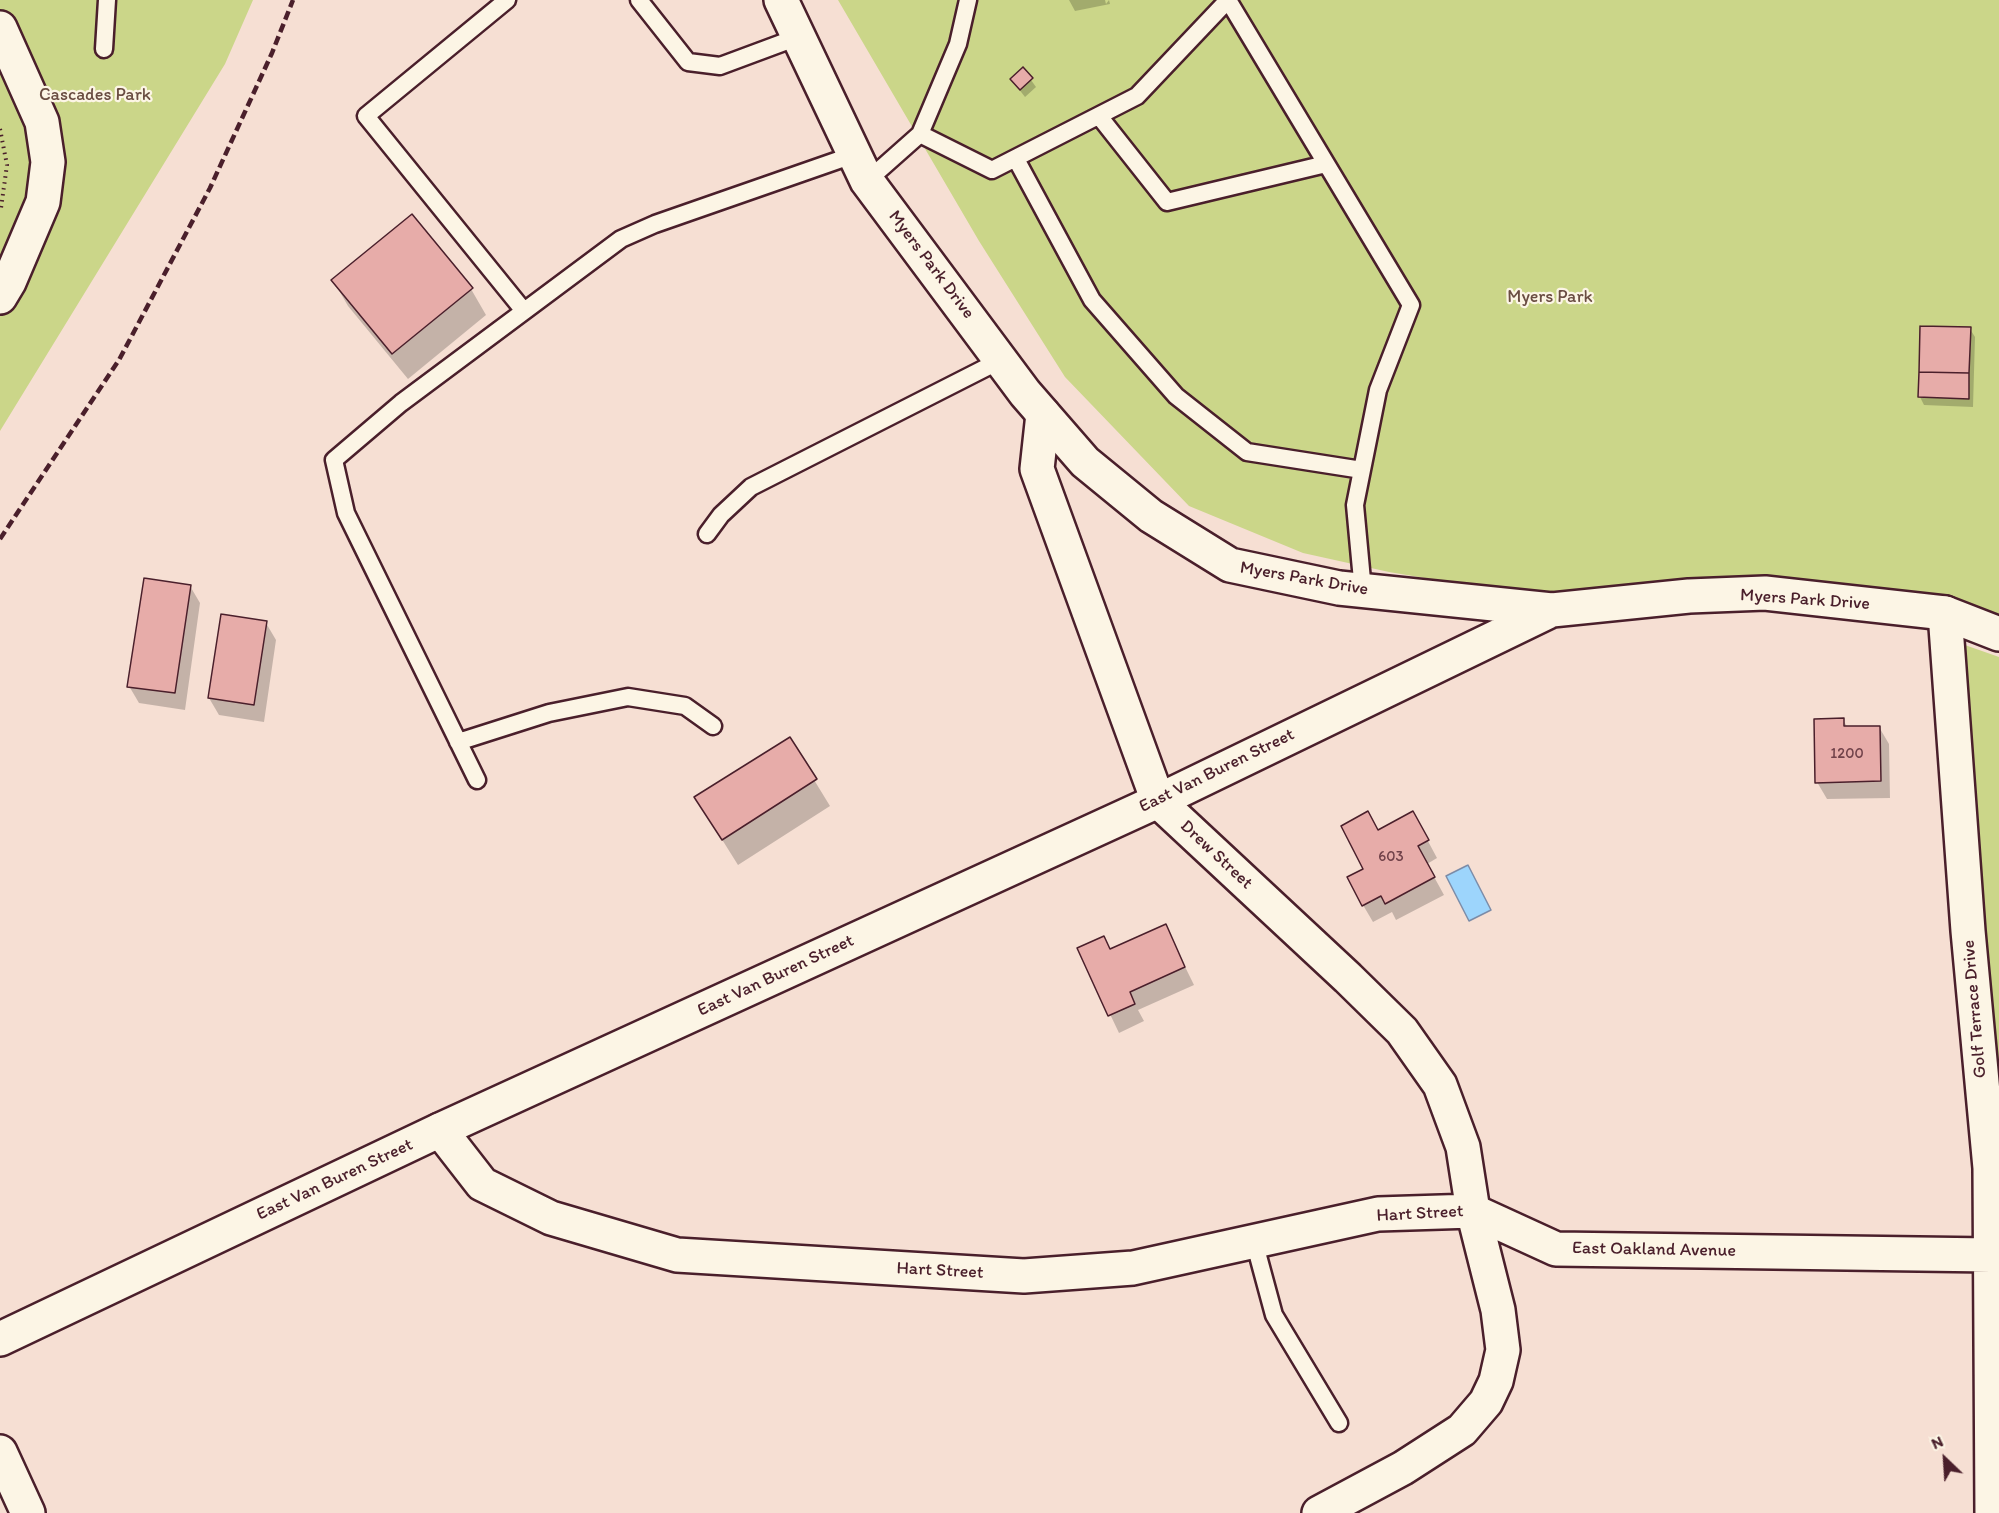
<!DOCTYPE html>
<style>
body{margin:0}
#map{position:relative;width:1999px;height:1513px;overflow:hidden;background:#f6dfd3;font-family:Itim,sans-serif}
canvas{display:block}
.north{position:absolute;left:1915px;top:1429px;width:60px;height:60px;-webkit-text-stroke:4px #fcf5e5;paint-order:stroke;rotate:335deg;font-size:16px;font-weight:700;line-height:24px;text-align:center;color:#4a1f2b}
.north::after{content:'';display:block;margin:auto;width:21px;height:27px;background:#4a1f2b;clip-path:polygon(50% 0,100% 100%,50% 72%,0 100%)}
</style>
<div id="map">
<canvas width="1999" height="1513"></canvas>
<div class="north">N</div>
</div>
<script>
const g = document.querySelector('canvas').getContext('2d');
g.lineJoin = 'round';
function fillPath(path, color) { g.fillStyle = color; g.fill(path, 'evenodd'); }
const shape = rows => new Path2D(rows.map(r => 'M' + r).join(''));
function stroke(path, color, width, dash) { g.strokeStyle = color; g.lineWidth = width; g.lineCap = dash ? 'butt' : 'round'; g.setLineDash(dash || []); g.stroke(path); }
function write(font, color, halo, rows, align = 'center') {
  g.font = font + ' Itim,sans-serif'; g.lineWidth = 4.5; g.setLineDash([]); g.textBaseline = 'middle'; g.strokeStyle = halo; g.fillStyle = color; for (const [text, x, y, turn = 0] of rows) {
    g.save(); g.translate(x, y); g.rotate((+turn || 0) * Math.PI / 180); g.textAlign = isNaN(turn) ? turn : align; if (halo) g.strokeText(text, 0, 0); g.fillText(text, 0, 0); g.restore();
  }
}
fillPath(shape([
 [0,0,253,0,225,64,0,431],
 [838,0,1999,0,1999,620,1549,595,1472,586,1389,572,1303,553,1189,506,1065,377,979,241],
 [1962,644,1999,657,1999,1117,1986,1015]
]), '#cbd689');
const water = shape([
 [1468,865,1491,910,1469,921,1446,876,1468,865]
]);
fillPath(water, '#9dd5fc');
stroke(water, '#7c8ca8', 1.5);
fillPath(shape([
 [1069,0,1105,0,1106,4,1109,0,1110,4,1075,11],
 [1023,69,1036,87,1025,97,1011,79],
 [333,280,471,289,486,315,408,379,348,306],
 [1970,329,1975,337,1973,407,1924,405,1920,397],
 [190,586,200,603,185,710,139,703,129,686],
 [266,623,276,640,264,722,219,715,209,698],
 [1843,720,1848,728,1879,727,1889,744,1890,798,1827,799,1817,782],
 [789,739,830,806,738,865,696,798],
 [1422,830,1437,858,1427,864,1444,895,1396,920,1392,912,1373,922,1363,905,1365,870,1378,832],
 [1165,926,1194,985,1138,1010,1144,1021,1119,1033,1079,949,1111,951]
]), '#0003');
const building = shape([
 [1023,67,1033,78,1020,90,1010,79,1023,67],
 [412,214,473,288,392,354,331,280,412,214],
 [1920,326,1971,327,1969,373,1919,372,1920,326],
 [1919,372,1969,373,1969,399,1918,397,1919,372],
 [144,578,191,585,175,693,127,687,144,578],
 [221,614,267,621,254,705,208,698,221,614],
 [1844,718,1844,726,1880,726,1881,781,1815,783,1814,719,1844,718],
 [790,737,817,779,722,840,694,797,790,737],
 [1368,811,1378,830,1413,811,1429,840,1418,846,1435,877,1385,904,1381,896,1362,906,1347,877,1363,869,1341,826,1368,811],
 [1166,924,1185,967,1130,992,1135,1004,1108,1016,1077,948,1104,936,1110,949,1166,924]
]);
fillPath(building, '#e7aca9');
stroke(building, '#4a1f2b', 1.5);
const lane = shape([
 [507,0,366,116,524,311],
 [639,0,688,62,720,66,798,37],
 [1228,0,1411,305,1378,390,1355,505,1363,591],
 [104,49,107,0],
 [1099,116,1167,202,1326,164],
 [920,134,992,170,1137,96,1228,0],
 [1016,159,1092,300,1176,396,1247,452,1362,470],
 [867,181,920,134,958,44,968,0],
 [707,534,721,515,751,487,1001,360],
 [458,742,549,713,628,697,685,706,713,726],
 [477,780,346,513,334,460,401,403,621,239,655,224,853,155],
 [1254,1241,1274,1315,1339,1423]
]);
const street = shape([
 [1043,414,1037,469,1158,801,1348,978,1402,1031,1440,1085,1463,1147,1473,1211,1498,1310,1503,1350,1496,1381,1486,1402,1462,1430,1403,1468,1319,1513],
 [1945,613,1968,931,1990,1168,1992,1513],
 [440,1130,482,1184,551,1218,677,1255,1024,1276,1133,1268,1378,1214,1473,1211,1556,1249,1991,1255]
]);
const secondary = shape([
 [781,0,867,181,1025,393,1085,462,1151,516,1230,565,1339,588,1552,610,1689,596,1765,593,1945,613,1999,634],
 [0,28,42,122,48,162,43,202,9,282,0,297],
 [0,1339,440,1130,1158,801,1552,610],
 [0,1452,28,1513]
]);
stroke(lane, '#4a1f2b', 21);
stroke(street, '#4a1f2b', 38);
stroke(secondary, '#4a1f2b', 38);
stroke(shape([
 [0,129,7,165,1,208]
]), '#4a1f2b', 4, [1.5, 4.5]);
stroke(lane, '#fcf5e5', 16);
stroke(street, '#fcf5e5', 33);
stroke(secondary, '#fcf5e5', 33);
stroke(shape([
 [0,539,119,360,210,188,272,53,293,0]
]), '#4a1f2b', 4.5, [9, 4.5]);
write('15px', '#71424a', null, [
 ["1200",1847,754],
 ["603",1391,857]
]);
write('18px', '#6a4d42', '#fcf5e5', [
 ["Cascades Park",95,95],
 ["Myers Park",1550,297]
]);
write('18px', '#4a1f2b', '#fcf5e5', [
 ["Myers Park Drive",931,265,53],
 ["Myers Park Drive",1304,579,10],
 ["Myers Park Drive",1805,600,4],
 ["East Van Buren Street",1217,771,-26],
 ["Drew Street",1216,855,43],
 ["East Van Buren Street",776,976,-25],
 ["Golf Terrace Drive",1975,1009,-95],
 ["East Van Buren Street",335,1180,-25],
 ["Hart Street",1420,1214,-3],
 ["East Oakland Avenue",1654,1250,1],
 ["Hart Street",940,1271,3]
]);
</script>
